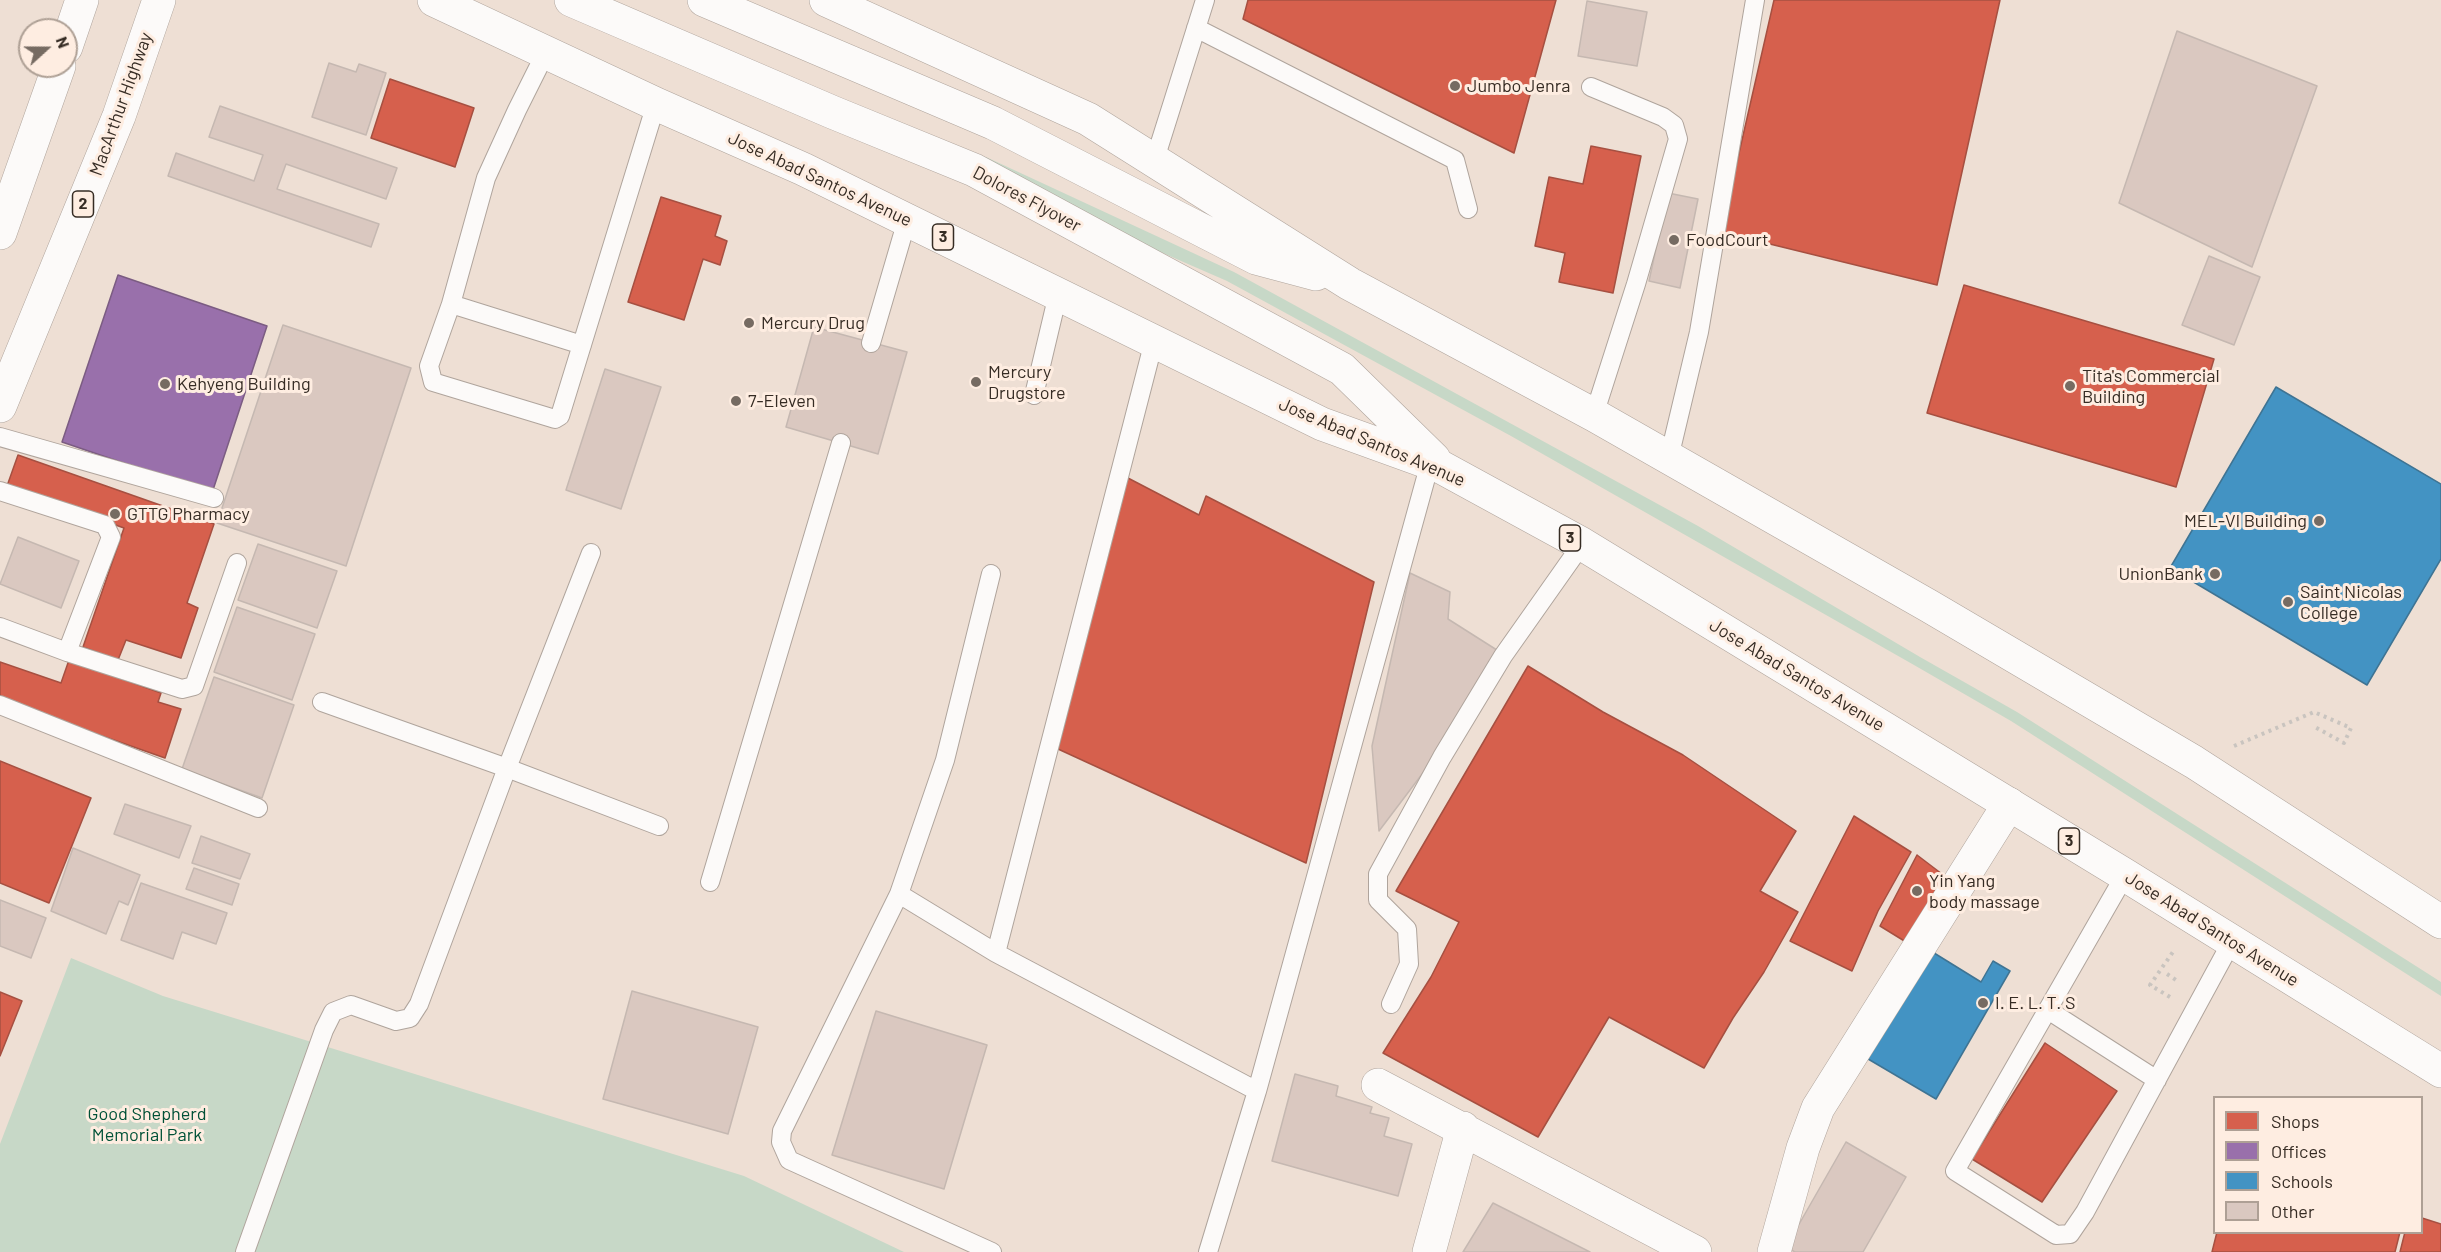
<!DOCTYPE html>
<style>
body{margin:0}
#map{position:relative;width:2441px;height:1252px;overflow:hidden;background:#eedfd4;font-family:Barlow,sans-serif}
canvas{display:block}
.legend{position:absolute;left:2213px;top:1096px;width:210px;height:138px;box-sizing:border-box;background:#feede1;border:2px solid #aea095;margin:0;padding:8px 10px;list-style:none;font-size:18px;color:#362c24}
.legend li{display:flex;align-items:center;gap:12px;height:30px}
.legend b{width:30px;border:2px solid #aea095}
.north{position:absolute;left:18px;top:18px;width:60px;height:60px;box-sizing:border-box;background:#feede1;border:2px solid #aea095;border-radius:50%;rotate:69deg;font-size:16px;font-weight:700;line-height:24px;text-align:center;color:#362c24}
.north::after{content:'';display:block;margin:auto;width:21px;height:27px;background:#766b62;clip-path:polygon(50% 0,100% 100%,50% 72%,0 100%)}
</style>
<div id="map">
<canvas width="2441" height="1252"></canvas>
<ul class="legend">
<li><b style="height:16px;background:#d6604d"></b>Shops</li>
<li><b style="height:16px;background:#9970ab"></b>Offices</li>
<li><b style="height:16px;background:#4393c3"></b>Schools</li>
<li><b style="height:16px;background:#dac8c0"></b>Other</li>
</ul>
<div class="north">N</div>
</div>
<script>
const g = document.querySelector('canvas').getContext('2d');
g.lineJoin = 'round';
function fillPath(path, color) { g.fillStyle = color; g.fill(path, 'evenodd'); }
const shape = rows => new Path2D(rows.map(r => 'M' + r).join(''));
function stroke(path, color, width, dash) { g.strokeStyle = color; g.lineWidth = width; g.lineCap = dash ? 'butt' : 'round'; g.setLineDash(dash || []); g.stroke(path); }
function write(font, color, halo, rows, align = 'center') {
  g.font = font + ' Barlow,sans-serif'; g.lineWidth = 6; g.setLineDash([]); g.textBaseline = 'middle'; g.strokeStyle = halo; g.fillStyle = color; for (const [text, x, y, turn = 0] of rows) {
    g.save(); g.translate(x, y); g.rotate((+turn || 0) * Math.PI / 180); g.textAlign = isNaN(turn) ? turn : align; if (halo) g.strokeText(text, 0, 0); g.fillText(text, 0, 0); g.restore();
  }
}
fillPath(shape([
 [986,157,1234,272,1698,526,1920,657,2017,712,2441,982,2441,996,2011,721,1914,665,1511,436,1227,281,1149,247,984,167],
 [71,958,163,996,744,1176,904,1252,0,1252,0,1144]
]), '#c7d8c7');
const shops = shape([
 [1248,0,1556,0,1514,153,1243,19,1248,0],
 [1774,0,2000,0,1937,285,1721,232,1774,0],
 [390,79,474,108,455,167,371,138,390,79],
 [1591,146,1641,156,1613,293,1559,282,1565,253,1535,246,1549,177,1583,184,1591,146],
 [661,197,721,216,715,236,727,241,720,265,703,259,684,320,628,302,661,197],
 [1964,285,2214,359,2176,487,1927,413,1964,285],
 [18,455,214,524,187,603,198,608,181,658,126,640,118,660,83,647,124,528,7,486,18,455],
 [1126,477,1199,515,1206,496,1374,582,1306,863,1058,749,1126,477],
 [69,660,161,693,158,702,181,709,165,758,0,700,0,662,61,683,69,660],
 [1528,666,1603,712,1683,755,1796,831,1760,891,1798,912,1764,972,1733,1018,1704,1068,1609,1017,1538,1137,1383,1053,1431,977,1459,922,1396,891,1528,666],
 [0,761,91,798,49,903,0,883,0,761],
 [1854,816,1911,852,1878,911,1852,971,1790,941,1854,816],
 [1917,855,1942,874,1928,908,1906,942,1880,926,1917,855],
 [0,992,22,1001,0,1056,0,992],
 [2045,1043,2117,1091,2042,1202,1972,1159,2045,1043],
 [2422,1218,2441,1224,2441,1252,2400,1252,2405,1232,2422,1232,2422,1218],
 [2217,1232,2400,1232,2395,1252,2212,1252,2217,1232]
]);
fillPath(shops, '#d6604d');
stroke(shops, '#a65041', 1.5);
const offices = shape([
 [118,275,267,326,212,493,62,442,118,275]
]);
fillPath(offices, '#9970ab');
stroke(offices, '#7b5c82', 1.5);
const schools = shape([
 [2276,387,2441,484,2441,559,2367,685,2170,568,2276,387],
 [1926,948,1981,982,1993,961,2010,971,1936,1099,1863,1056,1926,948]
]);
fillPath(schools, '#4393c3');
stroke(schools, '#3f7493', 1.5);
const building = shape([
 [1587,1,1647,12,1637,66,1578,56,1587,1],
 [2177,31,2317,86,2252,267,2119,203,2177,31],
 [329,63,356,72,359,64,386,73,366,135,312,117,329,63],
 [220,106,397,168,386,199,286,164,277,189,379,224,371,247,168,176,176,153,254,181,263,155,209,137,220,106],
 [1668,193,1698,199,1680,288,1649,281,1668,193],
 [2209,256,2260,277,2234,345,2182,325,2209,256],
 [283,325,411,368,346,566,217,523,283,325],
 [814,327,907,352,878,454,786,427,814,327],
 [605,369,661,387,621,509,566,490,605,369],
 [18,537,79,561,61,608,0,584,18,537],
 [258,544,337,571,317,628,238,600,258,544],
 [1410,573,1450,592,1448,619,1500,652,1438,753,1379,831,1372,746,1410,573],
 [237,607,315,634,292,700,214,672,237,607],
 [214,677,294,705,262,798,182,769,214,677],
 [125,804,191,826,179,858,114,834,125,804],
 [201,836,250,854,240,879,192,863,201,836],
 [73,848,140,875,128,905,119,901,106,934,51,911,73,848],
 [194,868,239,884,232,905,186,889,194,868],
 [141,883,227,913,216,944,182,932,173,959,121,940,141,883],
 [0,900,46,918,31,958,0,946,0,900],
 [632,991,758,1027,728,1134,603,1099,632,991],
 [876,1011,987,1045,944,1189,832,1155,876,1011],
 [1295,1074,1338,1086,1336,1096,1372,1107,1370,1113,1389,1118,1384,1136,1412,1144,1398,1196,1272,1161,1295,1074],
 [1846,1142,1906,1177,1863,1252,1795,1252,1786,1247,1846,1142],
 [1493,1203,1590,1252,1463,1252,1493,1203]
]);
fillPath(building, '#dac8c0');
stroke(building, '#c5b8b1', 1.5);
const service = shape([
 [1196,28,1455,160,1468,209],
 [546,52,517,110,486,178,451,304,582,345],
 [1591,87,1663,117,1674,125,1678,139,1636,284,1594,415],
 [1155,159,1205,0],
 [451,304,429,366,433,382,555,419,560,416,656,104],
 [871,343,907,220],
 [1034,395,1058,294],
 [0,437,214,498],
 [1669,458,1699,332,1755,0],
 [0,491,105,525,111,537,67,652,0,627],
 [67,652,182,689,194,686,237,563],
 [322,702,507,768,659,826],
 [0,705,258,808],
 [2125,875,1955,1171,2056,1235,2070,1234,2085,1212,2232,941],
 [710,882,841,443],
 [899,894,945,760,991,574],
 [996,953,1257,1091,1208,1252],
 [1391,1004,1409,964,1407,929,1378,900,1378,874,1442,757,1503,656,1582,544],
 [2048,1010,2157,1080],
 [1257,1091,1430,463],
 [245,1252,324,1030,333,1012,351,1005,396,1021,410,1018,419,1004,507,768,591,553],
 [992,1252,789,1160,781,1142,782,1131,899,894,996,953,1154,341]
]);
const minor = shape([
 [1378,1085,1695,1252],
 [1429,1252,1463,1128],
 [1774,1252,1803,1148,1818,1108,2009,804]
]);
const trunk = shape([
 [434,0,656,104,803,169,1322,424,1441,467,1582,544,2125,875,2441,1071],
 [571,0,832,112,974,170,1342,369,1434,459],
 [704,0,993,123,1256,258,1316,274],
 [826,0,1088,119,1350,284,1594,415,1929,606,2194,762,2441,922],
 [66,47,82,0],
 [0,233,59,66],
 [0,406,119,116,159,0]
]);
stroke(service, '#afa49c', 20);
stroke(minor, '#afa49c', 34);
stroke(trunk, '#afa49c', 34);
stroke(shape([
 [2234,746,2314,712,2351,728,2344,743,2315,727],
 [2167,974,2179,982],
 [2170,997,2150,985,2175,949]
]), '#c9c4bf', 4, [3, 4.5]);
stroke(service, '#fcfaf9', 18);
stroke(minor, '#fcfaf9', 33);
stroke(trunk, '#fcfaf9', 33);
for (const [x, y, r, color] of [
 [1455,86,6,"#766b62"],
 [1674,240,6,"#766b62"],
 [749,323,6,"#766b62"],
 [976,382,6,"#766b62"],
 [165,384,6,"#766b62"],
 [2070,386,6,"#766b62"],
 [736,401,6,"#766b62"],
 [115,514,6,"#766b62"],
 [2319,521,6,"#766b62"],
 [2215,574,6,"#766b62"],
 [2288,602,6,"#766b62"],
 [1917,891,6,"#766b62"],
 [1983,1003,6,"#766b62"]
]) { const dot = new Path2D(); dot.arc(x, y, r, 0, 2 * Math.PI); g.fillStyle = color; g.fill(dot); stroke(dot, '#feede1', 2); }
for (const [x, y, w] of [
 [83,204,21],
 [943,237,21],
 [1570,538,21],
 [2069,841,21]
]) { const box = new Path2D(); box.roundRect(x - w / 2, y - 13, w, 26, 4.5); g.fillStyle = '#feede1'; g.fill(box); stroke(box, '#362c24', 1.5); }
write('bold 16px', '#362c24', null, [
 ["2",83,204],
 ["3",943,237],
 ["3",1570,538],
 ["3",2069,841]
]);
write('18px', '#362c24', '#feede1', [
 ["Jumbo Jenra",1467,86],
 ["FoodCourt",1686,240],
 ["Mercury Drug",761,323],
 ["Mercury",988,372],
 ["Drugstore",988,393],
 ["Tita's Commercial",2082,376],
 ["Building",2082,397],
 ["Kehyeng Building",177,384],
 ["7-Eleven",748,401],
 ["GTTG Pharmacy",127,514],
 ["MEL-VI Building",2307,521,"right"],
 ["UnionBank",2203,574,"right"],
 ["Saint Nicolas",2300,592],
 ["College",2300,613],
 ["Yin Yang",1929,881],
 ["body massage",1929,902],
 ["I. E. L. T. S",1995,1003]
], 'left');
write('18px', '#362c24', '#feede1', [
 ["MacArthur Highway",121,104,-70],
 ["Jose Abad Santos Avenue",820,179,25],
 ["Dolores Flyover",1027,199,28],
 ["Jose Abad Santos Avenue",1372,442,23],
 ["Jose Abad Santos Avenue",1797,675,31],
 ["Jose Abad Santos Avenue",2212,929,32]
]);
write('18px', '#005137', '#feede1', [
 ["Good Shepherd",147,1114],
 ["Memorial Park",147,1135]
]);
</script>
